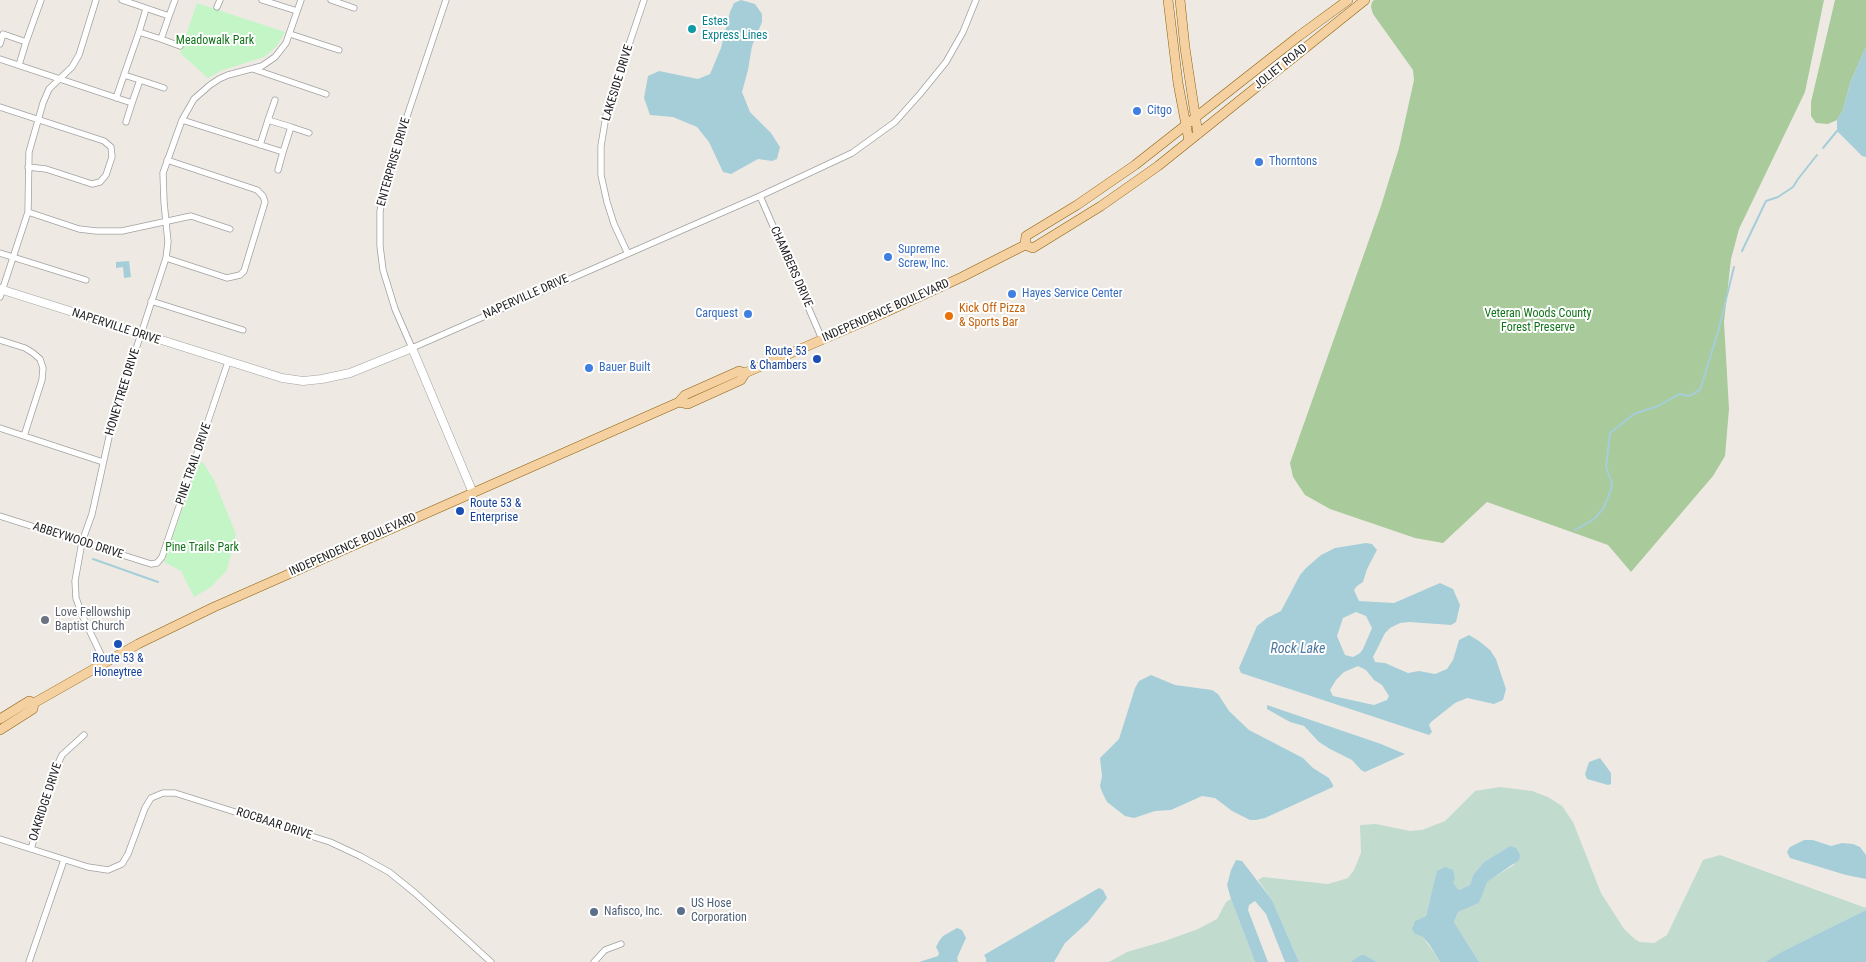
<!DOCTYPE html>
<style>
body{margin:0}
canvas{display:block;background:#eeeae3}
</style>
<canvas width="1866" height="962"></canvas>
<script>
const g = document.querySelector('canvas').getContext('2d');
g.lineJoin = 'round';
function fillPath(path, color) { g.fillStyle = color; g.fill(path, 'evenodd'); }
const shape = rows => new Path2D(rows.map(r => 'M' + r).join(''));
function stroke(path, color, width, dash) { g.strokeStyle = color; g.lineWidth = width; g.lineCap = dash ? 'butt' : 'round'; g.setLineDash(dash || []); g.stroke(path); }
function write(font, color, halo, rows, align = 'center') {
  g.font = font + ' "Roboto Condensed",sans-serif'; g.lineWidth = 4; g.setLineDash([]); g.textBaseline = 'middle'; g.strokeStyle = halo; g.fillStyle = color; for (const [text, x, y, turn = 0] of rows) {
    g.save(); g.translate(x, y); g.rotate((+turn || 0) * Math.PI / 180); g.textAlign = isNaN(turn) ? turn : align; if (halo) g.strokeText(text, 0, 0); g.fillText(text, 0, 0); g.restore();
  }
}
fillPath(shape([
 [1374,0,1824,0,1805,92,1739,229,1731,259,1724,322,1729,409,1725,456,1713,476,1631,572,1608,545,1487,502,1443,543,1415,538,1330,509,1305,495,1293,477,1290,463,1381,206,1399,148,1414,80,1413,70,1373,14,1371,7,1372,2],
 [1835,0,1866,0,1866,47,1850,83,1843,110,1837,120,1828,124,1816,123,1811,116,1811,102]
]), '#a9ca9b');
fillPath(shape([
 [1500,787,1532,791,1548,797,1562,806,1573,822,1601,893,1624,929,1636,940,1640,942,1654,943,1667,935,1703,860,1720,855,1866,908,1866,910,1765,962,1479,962,1454,922,1458,912,1479,903,1486,882,1514,865,1510,846,1484,862,1473,875,1470,885,1459,890,1452,883,1430,899,1426,916,1415,921,1415,934,1423,937,1440,962,1377,962,1361,955,1350,962,1299,962,1272,900,1258,880,1263,877,1328,884,1348,878,1354,870,1361,853,1360,825,1376,824,1410,831,1422,830,1445,821,1475,791],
 [1231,899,1255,962,1109,962,1127,952,1165,941,1198,929,1217,919,1226,902]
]), '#c1dbcf');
fillPath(shape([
 [197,3,285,32,277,46,264,57,220,71,208,78,180,53],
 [202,461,214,480,236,534,227,570,211,587,194,597,181,571,164,562,197,467]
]), '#c3f5c6');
fillPath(shape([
 [741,0,755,4,762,14,762,22,752,46,748,70,742,92,750,112,771,133,780,147,777,159,772,161,758,159,731,174,723,172,709,142,697,127,673,117,650,115,644,98,648,76,659,71,698,79,710,74,721,48,730,12,734,3],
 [1866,47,1866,157,1862,156,1837,131,1837,120,1843,110,1850,83],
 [129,261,131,277,124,278,123,267,116,268,116,262],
 [1366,543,1372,544,1377,550,1367,569,1363,582,1357,586,1354,590,1359,601,1394,603,1440,583,1453,589,1460,605,1456,622,1451,625,1409,622,1400,623,1390,628,1385,633,1373,657,1375,662,1385,663,1408,673,1419,671,1435,674,1447,669,1453,660,1459,640,1469,635,1479,641,1490,650,1496,659,1506,689,1503,700,1494,704,1467,698,1455,703,1431,722,1429,725,1432,732,1429,735,1241,673,1239,668,1257,626,1267,618,1281,611,1300,575,1306,568,1321,555,1335,548],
 [1356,612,1366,616,1372,628,1363,649,1360,653,1353,657,1345,655,1337,636,1343,618],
 [1358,666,1366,670,1374,680,1382,685,1389,696,1387,700,1374,705,1333,696,1330,690,1336,680,1344,672],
 [1151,675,1175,685,1212,690,1218,694,1229,711,1249,730,1303,758,1313,768,1329,778,1333,785,1333,787,1265,818,1256,820,1250,820,1232,811,1215,798,1202,796,1171,810,1155,811,1134,818,1125,816,1107,802,1102,792,1100,786,1102,776,1100,758,1119,739,1135,688,1139,681],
 [1267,705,1381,744,1405,754,1365,772,1361,770,1352,760,1330,749,1319,742,1304,726,1290,722,1267,709],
 [1600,758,1611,773,1611,784,1608,785,1587,779,1585,774,1589,762],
 [1804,840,1813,840,1831,846,1842,843,1853,844,1860,847,1866,855,1866,879,1846,875,1790,858,1787,852,1790,847],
 [1510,846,1516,848,1520,855,1519,860,1487,882,1479,903,1458,912,1454,922,1479,962,1440,962,1429,944,1423,937,1415,934,1412,929,1415,921,1426,916,1437,871,1445,867,1453,870,1455,879,1453,883,1459,890,1470,885,1473,875,1484,862],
 [1236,860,1242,861,1272,900,1299,962,1285,962,1266,914,1255,901,1249,905,1248,910,1268,962,1255,962,1231,899,1227,885,1231,870],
 [1099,888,1103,890,1107,898,1088,922,1065,943,1054,962,988,962,984,955],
 [1866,910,1866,962,1765,962,1782,952],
 [957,928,962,930,966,938,957,958,958,962,919,962,938,956,939,953,936,947,939,941,943,936],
 [1361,955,1364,955,1377,962,1350,962]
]), '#a6ced9');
stroke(shape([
 [1823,148,1837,131],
 [1742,251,1766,201,1778,197,1793,187,1798,179,1817,155],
 [1575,530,1594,519,1603,509,1611,490,1612,483,1606,467,1610,433,1634,414,1658,406,1679,394,1689,396,1700,390,1718,332,1734,267],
 [93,559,158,582],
 [987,962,987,960]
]), '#a6ced9', 2);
const minor = shape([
 [122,0,169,16,161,39,139,32,146,9],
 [262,0,297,11],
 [331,0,354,8],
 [446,0,390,167,380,211,380,246,383,270,395,309,412,348,760,196,852,153,895,122,920,94,946,62,963,32,976,0],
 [217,7,220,0],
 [169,16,175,0],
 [290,34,339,50],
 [161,39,180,46],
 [26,42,41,0],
 [0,44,3,34,26,42,19,65],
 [0,59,132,103,140,80,124,75,116,98],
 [253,69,326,94],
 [124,75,139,32],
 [140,80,164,88],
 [0,107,104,141,111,147,112,157,106,175,100,182,92,184,46,169,28,167],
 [182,120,283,152,291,127,268,120,260,145],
 [268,120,275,100],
 [126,122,132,103],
 [291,127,309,133],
 [278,170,283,152],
 [760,196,822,339],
 [28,212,79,229,96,231,122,231,191,216,230,229],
 [627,252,614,224,607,202,601,175,601,146,607,110,644,0],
 [0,253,86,280],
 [166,258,227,278,240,275,244,271,265,202,263,196,257,190,167,160],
 [0,297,28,212,29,152,43,103,49,89,72,67,79,55,96,0],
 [151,301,243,330],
 [0,340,25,348,33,353,40,359,43,368,42,380,24,436],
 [0,428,103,462],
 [0,516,151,564,157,563,162,557,228,362],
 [105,663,82,615,76,598,75,581,82,542,92,514,113,419,166,258,168,242,164,202,163,173,182,120,194,99,210,85,219,79,228,75,262,66,275,57,286,43,301,0],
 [0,839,88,867,108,870,122,864,128,854,145,808,151,798,163,793,175,793,330,842,360,856,389,872,415,893,491,962],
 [31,849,55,770,62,755,84,735],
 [29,962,64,860],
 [594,962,605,950,621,944]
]);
const tertiary = shape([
 [0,289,282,378,303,381,322,379,350,373,412,348,473,493]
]);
const primary = shape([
 [1168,0,1178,83,1189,141],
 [1180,0,1185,48,1198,134],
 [1025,245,1026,236,1077,205,1135,165,1299,36,1348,0],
 [679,402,688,404,730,385,741,380,745,373],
 [0,719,29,701,34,703,138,644,214,607,679,402,685,395,739,371,745,373,886,312,962,277,1025,245,1033,248,1101,206,1158,166,1365,0],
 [0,730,33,709,34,703]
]);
stroke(minor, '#a1a1a1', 7);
stroke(tertiary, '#a1a1a1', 9);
stroke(primary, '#8c600a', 10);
stroke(minor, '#fff', 5.5);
stroke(tertiary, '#fff', 8);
stroke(primary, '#f5d0a1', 9);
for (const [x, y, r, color] of [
 [692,29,5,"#0f9aa8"],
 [1137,111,5,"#3f7fe0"],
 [1259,162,5,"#3f7fe0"],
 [888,257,5,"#3f7fe0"],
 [1012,294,5,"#3f7fe0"],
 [748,314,5,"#3f7fe0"],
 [949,316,5,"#e8710a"],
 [817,359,5,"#1a4fb4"],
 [589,368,5,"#3f7fe0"],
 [460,511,5,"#1a4fb4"],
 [45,620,5,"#6b7280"],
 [118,644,5,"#1a4fb4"],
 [681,911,5,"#5c6f8a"],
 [594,912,5,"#5c6f8a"]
]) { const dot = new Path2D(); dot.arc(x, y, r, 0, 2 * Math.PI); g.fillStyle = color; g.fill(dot); stroke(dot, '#fff', 2); }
write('12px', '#0d838f', '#fff', [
 ["Estes",702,22],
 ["Express Lines",702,36]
], 'left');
write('12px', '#12741a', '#fff', [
 ["Meadowalk Park",215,41],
 ["Veteran Woods County",1538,314],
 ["Forest Preserve",1538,328],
 ["Pine Trails Park",202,548]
]);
write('12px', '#1d1d1d', '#fff', [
 ["JOLIET ROAD",1281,67,-39],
 ["LAKESIDE DRIVE",618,83,-73],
 ["ENTERPRISE DRIVE",394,162,-74],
 ["CHAMBERS DRIVE",791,267,66],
 ["NAPERVILLE DRIVE",526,297,-24],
 ["INDEPENDENCE BOULEVARD",886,311,-24],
 ["NAPERVILLE DRIVE",116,327,18],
 ["HONEYTREE DRIVE",123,392,-73],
 ["PINE TRAIL DRIVE",194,464,-71],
 ["ABBEYWOOD DRIVE",78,541,18],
 ["INDEPENDENCE BOULEVARD",353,545,-24],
 ["OAKRIDGE DRIVE",46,802,-72],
 ["ROCBAAR DRIVE",274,824,18]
]);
write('12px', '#366cbe', '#fff', [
 ["Citgo",1147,111],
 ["Thorntons",1269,162],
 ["Supreme",898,250],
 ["Screw, Inc.",898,264],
 ["Hayes Service Center",1022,294],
 ["Carquest",738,314,"right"],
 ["Bauer Built",599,368]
], 'left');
write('12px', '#c56008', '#fff', [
 ["Kick Off Pizza",959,309],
 ["& Sports Bar",959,323]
], 'left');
write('12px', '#164399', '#fff', [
 ["Route 53",807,352],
 ["& Chambers",807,366],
 ["Route 53 &",470,504,"left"],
 ["Enterprise",470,518,"left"],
 ["Route 53 &",118,659,"center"],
 ["Honeytree",118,673,"center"]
], 'right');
write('12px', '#5b616d', '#fff', [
 ["Love Fellowship",55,613],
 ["Baptist Church",55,627]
], 'left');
write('12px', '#4e5e75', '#fff', [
 ["US Hose",691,904],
 ["Corporation",691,918],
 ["Nafisco, Inc.",604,912]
], 'left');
write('italic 14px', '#4d779f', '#fff', [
 ["Rock Lake",1298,649]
]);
</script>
